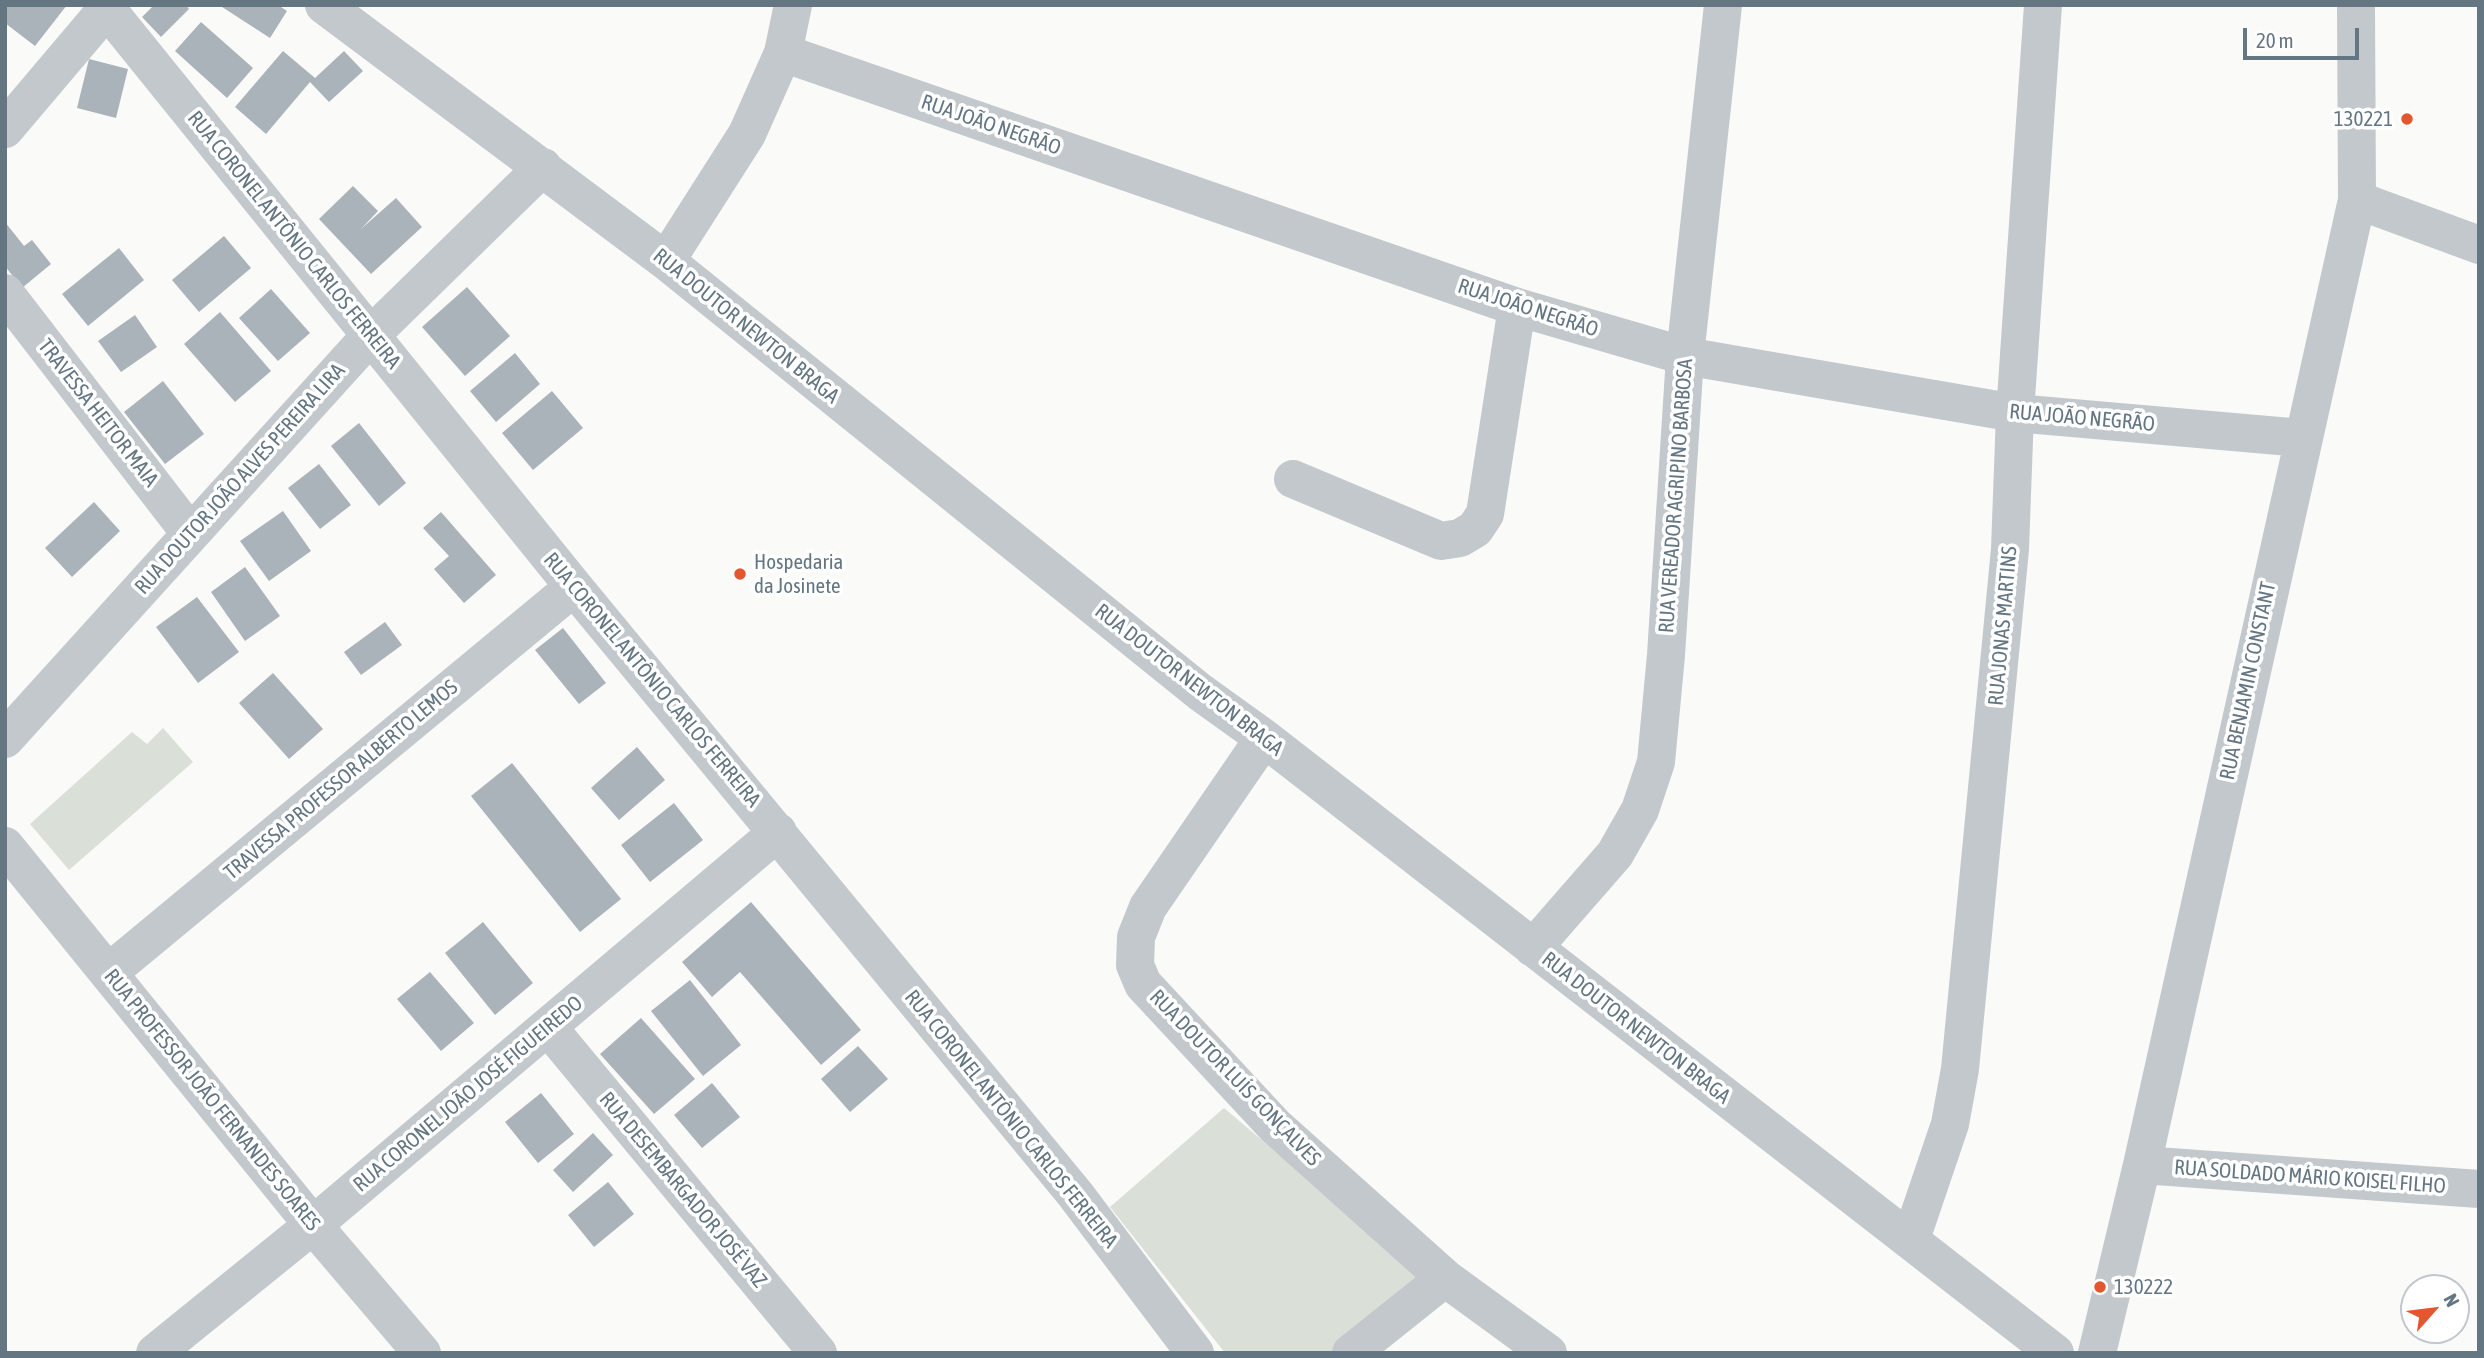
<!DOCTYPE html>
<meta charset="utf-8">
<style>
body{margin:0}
#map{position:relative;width:2484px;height:1358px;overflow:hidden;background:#fafaf8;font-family:"Asap Condensed",sans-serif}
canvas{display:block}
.frame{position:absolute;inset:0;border:7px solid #657683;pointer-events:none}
.north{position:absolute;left:2400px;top:1274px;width:70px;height:70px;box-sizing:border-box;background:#fff;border:2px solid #c1c8cd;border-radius:50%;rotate:62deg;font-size:19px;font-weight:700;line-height:28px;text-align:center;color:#657683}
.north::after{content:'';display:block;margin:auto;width:24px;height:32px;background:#e4572e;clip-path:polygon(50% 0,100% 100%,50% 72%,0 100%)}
.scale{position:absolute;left:2243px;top:28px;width:116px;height:32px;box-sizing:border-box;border:4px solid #657683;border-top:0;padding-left:9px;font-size:21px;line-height:24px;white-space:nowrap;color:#657683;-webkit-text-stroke:5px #fff;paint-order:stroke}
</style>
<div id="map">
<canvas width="2484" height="1358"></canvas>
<div class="frame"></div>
<div class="north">N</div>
<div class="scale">20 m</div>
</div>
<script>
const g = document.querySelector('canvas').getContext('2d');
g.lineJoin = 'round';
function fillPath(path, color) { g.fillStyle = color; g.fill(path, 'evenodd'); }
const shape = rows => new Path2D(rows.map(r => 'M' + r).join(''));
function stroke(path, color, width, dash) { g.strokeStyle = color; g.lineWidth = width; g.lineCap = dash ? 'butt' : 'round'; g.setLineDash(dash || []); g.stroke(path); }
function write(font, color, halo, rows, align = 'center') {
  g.font = font + ' "Asap Condensed",sans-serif'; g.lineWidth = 7; g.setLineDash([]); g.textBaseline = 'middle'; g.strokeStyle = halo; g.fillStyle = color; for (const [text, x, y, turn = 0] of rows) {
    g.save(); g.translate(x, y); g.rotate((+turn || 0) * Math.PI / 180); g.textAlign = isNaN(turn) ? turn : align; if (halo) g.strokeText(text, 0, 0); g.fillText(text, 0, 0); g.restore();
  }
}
fillPath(shape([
 [163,728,193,762,69,870,30,824,132,732,147,744],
 [1224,1108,1426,1279,1334,1353,1225,1353,1110,1207]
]), '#dadfd7');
fillPath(shape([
 [5,5,67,5,35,46,5,23],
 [154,5,186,5,189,9,161,37,142,17],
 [219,5,278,5,287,11,270,38],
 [201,22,253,68,227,98,175,51],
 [283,51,315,78,344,51,363,71,329,102,310,82,266,134,235,107],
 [89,59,128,69,116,118,77,108],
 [353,186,378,211,361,229,396,198,422,227,371,274,319,219],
 [5,222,24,246,32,240,51,264,22,288,5,266],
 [224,236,251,268,199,312,172,280],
 [119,248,144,280,88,326,62,294],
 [467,287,510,336,465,376,422,327],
 [271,289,310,333,278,361,239,318],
 [220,312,271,371,235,402,184,344],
 [135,315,157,347,121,372,98,341],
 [515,353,540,384,496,422,470,391],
 [163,381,204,434,165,464,124,412],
 [552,391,583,428,533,470,502,433],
 [359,423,406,483,379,506,331,446],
 [319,464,351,505,320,529,288,488],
 [94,502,120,531,72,577,45,548],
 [283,511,311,551,269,581,240,541],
 [441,512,496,575,464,603,434,569,449,556,423,528],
 [245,567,280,616,245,641,211,592],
 [197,597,239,652,198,683,156,627],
 [385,622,402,645,361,675,344,652],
 [563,628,606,683,579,704,535,650],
 [273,673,323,729,289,759,239,703],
 [637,747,665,780,619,820,591,788],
 [512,763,621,899,580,932,471,796],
 [674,803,703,840,650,882,621,845],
 [751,902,861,1030,821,1065,740,972,712,997,682,962],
 [483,922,533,983,495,1015,445,953],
 [430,972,474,1023,441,1051,397,999],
 [690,980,741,1045,703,1076,651,1011],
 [641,1018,695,1079,654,1114,600,1054],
 [858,1046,888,1079,850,1112,821,1079],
 [712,1083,740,1117,702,1148,674,1115],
 [541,1093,574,1134,538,1163,505,1122],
 [593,1133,613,1155,573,1192,553,1170],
 [608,1182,634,1214,594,1247,568,1215]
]), '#aab3b9');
stroke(shape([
 [324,5,666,261,1200,692,1264,738,2055,1353],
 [107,9,574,587,1075,1194,1195,1353],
 [783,53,1517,307,1685,356,2015,413,2302,438],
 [5,129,110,5],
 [2357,200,2479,245],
 [666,261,747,134,783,53,793,5],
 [5,293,190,533],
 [1293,479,1441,541,1460,538,1475,529,1485,514,1517,307],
 [1264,738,1148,907,1136,937,1135,965,1143,984,1275,1126,1445,1278,1548,1353],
 [5,739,371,335,543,167],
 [5,846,313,1225,422,1353],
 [1533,948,1615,854,1640,810,1656,762,1666,655,1685,356,1723,5],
 [108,973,574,587],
 [548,1027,818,1353],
 [2142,1165,2479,1189],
 [1911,1239,1950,1124,1960,1069,2010,549,2015,413,2043,5],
 [155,1353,313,1225,778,832],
 [1351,1353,1445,1278],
 [2097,1353,2142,1165,2357,200,2356,5]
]), '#c3c8cc', 38);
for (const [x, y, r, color] of [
 [2407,119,7,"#e4572e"],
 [740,574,7,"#e4572e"],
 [2100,1287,7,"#e4572e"]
]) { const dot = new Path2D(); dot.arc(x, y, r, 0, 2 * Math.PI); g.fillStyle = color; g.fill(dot); stroke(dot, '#fff', 2.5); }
write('21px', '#657683', '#fff', [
 ["130221",2393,119,"right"],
 ["Hospedaria",754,562],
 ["da Josinete",754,586],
 ["130222",2114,1287]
], 'left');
write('21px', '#657683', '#fff', [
 ["RUA JOÃO NEGRÃO",991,125,19],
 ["RUA CORONEL ANTÔNIO CARLOS FERREIRA",294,240,51],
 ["RUA JOÃO NEGRÃO",1528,308,18],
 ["RUA DOUTOR NEWTON BRAGA",746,326,39],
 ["TRAVESSA HEITOR MAIA",98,413,52],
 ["RUA JOÃO NEGRÃO",2082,418,5],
 ["RUA DOUTOR JOÃO ALVES PEREIRA LIRA",240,479,-48],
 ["RUA VEREADOR AGRIPINO BARBOSA",1676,496,-86],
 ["RUA JONAS MARTINS",2003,626,-85],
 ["RUA CORONEL ANTÔNIO CARLOS FERREIRA",652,680,50],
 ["RUA DOUTOR NEWTON BRAGA",1189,680,38],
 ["RUA BENJAMIN CONSTANT",2248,681,-78],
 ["TRAVESSA PROFESSOR ALBERTO LEMOS",341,780,-40],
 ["RUA DOUTOR NEWTON BRAGA",1636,1028,38],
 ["RUA DOUTOR LUÍS GONÇALVES",1235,1078,46],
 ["RUA CORONEL JOÃO JOSÉ FIGUEIREDO",468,1094,-40],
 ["RUA PROFESSOR JOÃO FERNANDES SOARES",212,1100,51],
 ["RUA CORONEL ANTÔNIO CARLOS FERREIRA",1011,1119,51],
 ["RUA SOLDADO MÁRIO KOISEL FILHO",2310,1177,4],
 ["RUA DESEMBARGADOR JOSÉ VAZ",683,1190,50]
]);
</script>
